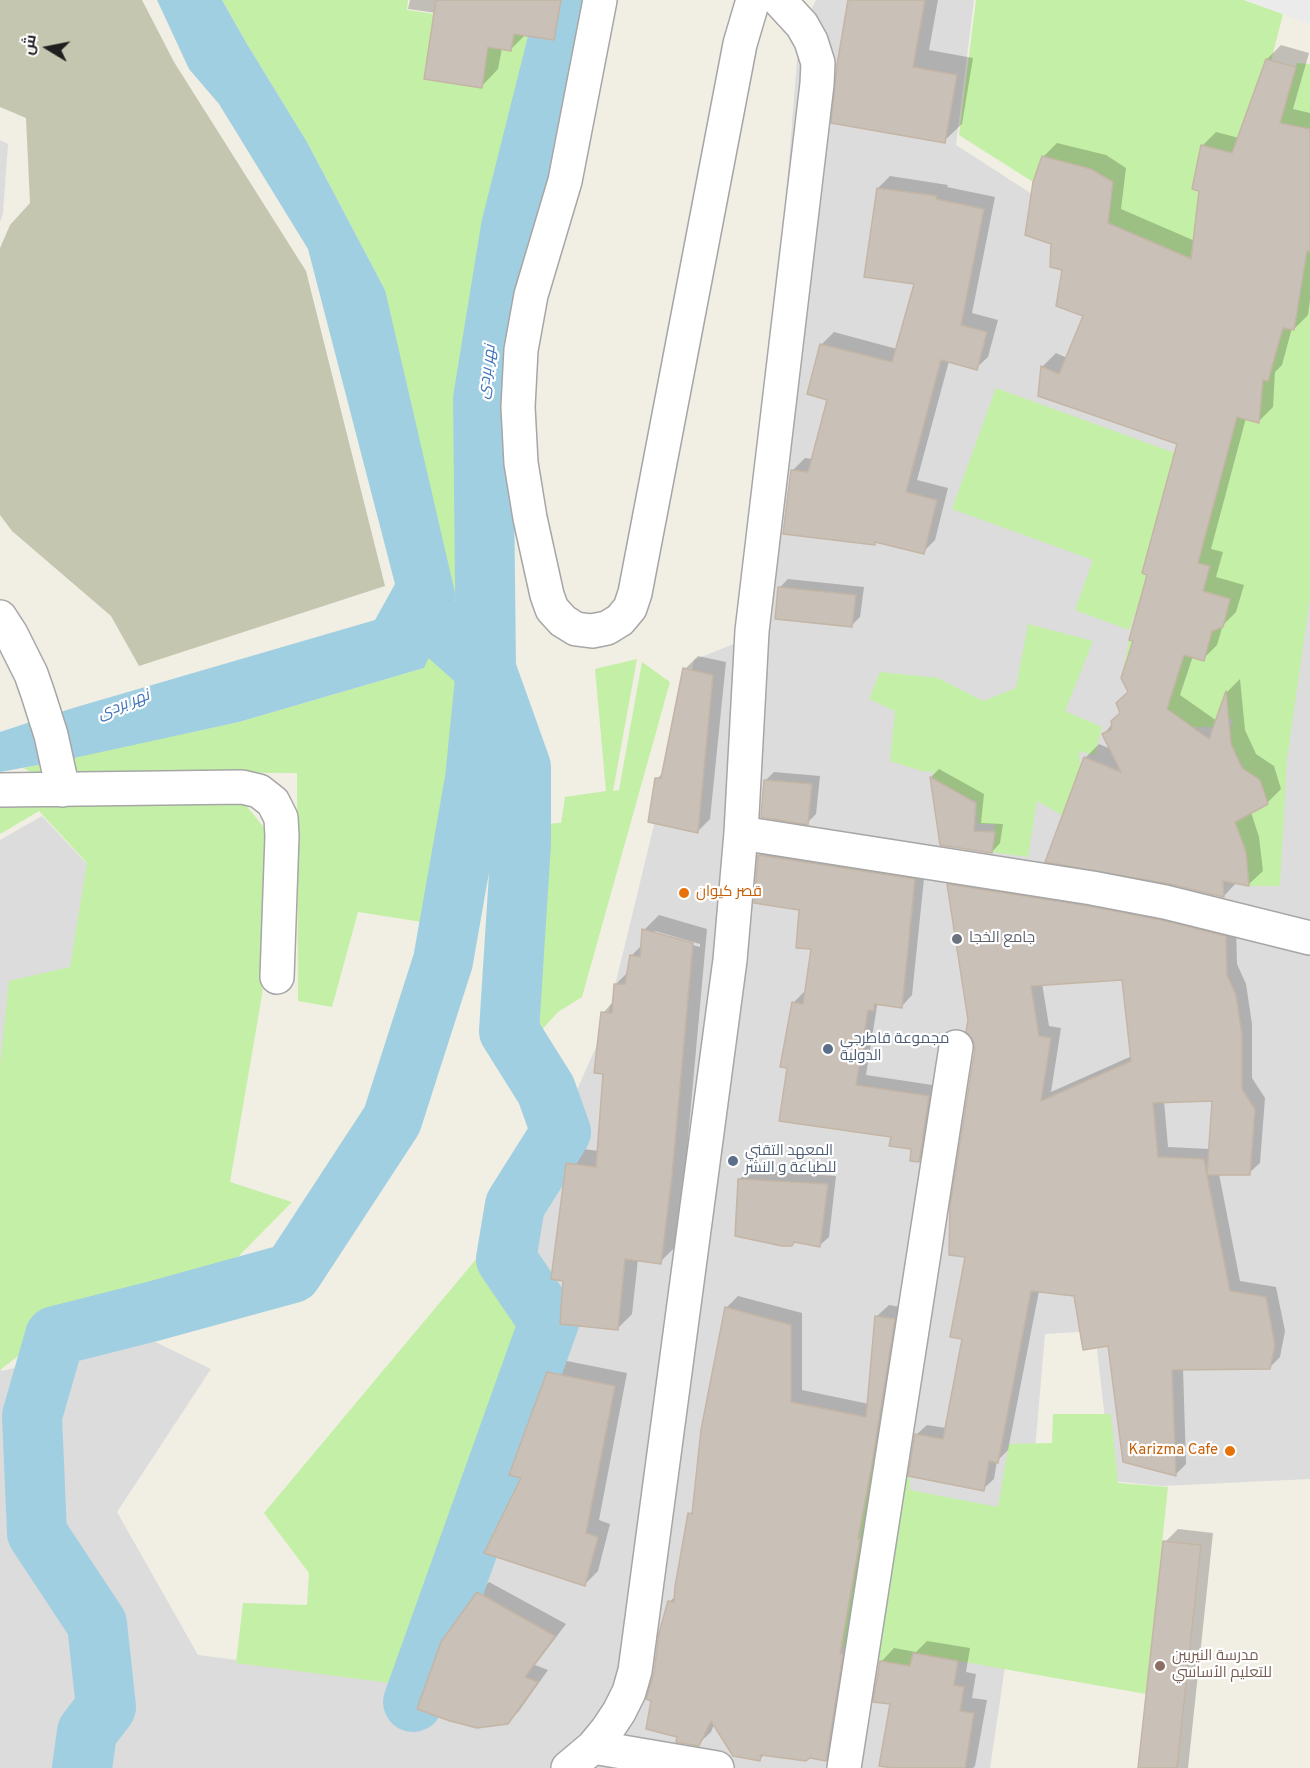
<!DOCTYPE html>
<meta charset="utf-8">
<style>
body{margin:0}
#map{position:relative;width:1310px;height:1768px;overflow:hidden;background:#f1eee4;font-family:Overpass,Cairo,sans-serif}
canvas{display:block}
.north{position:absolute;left:18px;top:18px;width:60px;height:60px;-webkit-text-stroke:4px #fff;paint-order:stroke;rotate:280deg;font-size:16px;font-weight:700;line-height:24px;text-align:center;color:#1f1f1f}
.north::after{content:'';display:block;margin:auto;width:21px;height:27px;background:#1f1f1f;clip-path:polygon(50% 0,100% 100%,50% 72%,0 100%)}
</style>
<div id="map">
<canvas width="1310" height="1768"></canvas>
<div class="north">ش</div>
</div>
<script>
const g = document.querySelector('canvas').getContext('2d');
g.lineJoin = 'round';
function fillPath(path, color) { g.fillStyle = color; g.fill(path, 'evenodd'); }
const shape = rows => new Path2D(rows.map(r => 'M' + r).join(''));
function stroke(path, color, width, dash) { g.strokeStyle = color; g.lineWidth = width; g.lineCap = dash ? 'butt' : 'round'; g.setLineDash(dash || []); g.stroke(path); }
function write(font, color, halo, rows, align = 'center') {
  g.font = font + ' Overpass,Cairo,sans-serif'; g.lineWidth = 4.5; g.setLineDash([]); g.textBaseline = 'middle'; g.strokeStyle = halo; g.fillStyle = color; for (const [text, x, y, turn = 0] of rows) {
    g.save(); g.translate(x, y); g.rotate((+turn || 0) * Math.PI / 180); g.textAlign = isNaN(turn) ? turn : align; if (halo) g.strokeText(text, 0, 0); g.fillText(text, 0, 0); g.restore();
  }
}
fillPath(shape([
 [816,0,974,0,956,145,1066,216,1194,271,1310,75,1310,1479,1162,1486,1112,1481,1095,1331,1045,1334,1032,1485,990,1768,0,1768,0,1368,2,1371,145,1337,211,1369,117,1512,198,1655,414,1683,540,1324,499,1264,605,1027,694,660,751,637,799,36],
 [0,140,8,144,3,213,0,222],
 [42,816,90,867,73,970,0,1105,0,840]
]), '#dddcdc');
fillPath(shape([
 [0,0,142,0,174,62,306,271,385,586,139,666,111,616,12,531,0,515,0,248,10,225,30,203,26,118,0,107]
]), '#c4c6af');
fillPath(shape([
 [222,0,408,0,407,10,434,14,424,79,481,88,488,47,511,51,514,34,554,40,504,197,460,399,473,600,448,862,435,924,358,912,332,1007,298,1001,297,773,31,772,23,768,239,722,424,668,385,290,307,142,247,44],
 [976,0,1244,0,1283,14,1271,61,1201,262,1108,223,1113,182,1091,169,1042,156,1033,182,959,135],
 [1297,63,1310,64,1310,129,1280,123],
 [1307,251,1310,252,1310,597,1287,759,1280,886,1249,886,1246,852,1235,822,1268,804,1260,780,1245,770,1231,744,1230,730,1233,720,1218,715,1213,727,1193,727,1167,709,1174,687,1123,670,1129,640,1204,661,1212,631,1223,627,1230,599,1204,591,1210,566,1198,563,1221,413,1259,423,1225,374,1268,381,1282,330,1294,330],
 [996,388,1191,459,1129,630,1075,610,1093,560,952,509],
 [1028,624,1093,641,1065,711,1102,727,1095,755,1079,751,1080,767,1062,815,1037,801,1028,857,991,852,995,824,978,824,976,800,968,799,943,785,932,783,933,772,922,771,890,761,895,711,869,699,880,672,938,678,983,701,1016,688],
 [637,659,613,791,619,790,642,662,670,682,582,997,558,1012,527,1046,518,1025,528,870,533,836,541,824,561,823,565,797,606,791,595,669],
 [0,795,240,798,274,840,262,995,230,1182,292,1202,233,1262,53,1329,0,1370,0,1066,9,981,70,967,87,863,39,811,0,834],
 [503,1227,499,1263,540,1324,414,1686,236,1663,243,1603,307,1605,309,1573,264,1513],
 [1053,1414,1111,1414,1118,1483,1168,1487,1146,1694,913,1653,910,1666,879,1661,841,1646,860,1539,859,1529,875,1442,910,1446,910,1490,998,1507,1009,1444,1052,1443]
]), '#c4efa6');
fillPath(shape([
 [1244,0,1310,0,1310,24,1283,14]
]), '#ebebeb');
fillPath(shape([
 [157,0,222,0,247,44,307,142,385,290,456,597,424,668,239,722,60,761,0,772,0,732,73,708,375,620,395,584,308,249,219,104,189,69]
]), '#a1cfe2');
fillPath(shape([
 [410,0,575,0,571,22,554,39,526,34,511,49,502,48,498,69,481,87,436,13,408,9],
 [849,0,938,0,929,50,973,58,962,124,944,141],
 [1281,45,1309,53,1293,109,1310,113,1310,300,1308,315,1294,329,1292,328,1282,365,1275,372,1273,407,1259,421,1246,418,1211,549,1223,552,1216,577,1244,585,1236,612,1223,625,1217,645,1203,659,1193,656,1180,695,1217,721,1227,692,1240,679,1245,730,1256,754,1274,766,1281,789,1267,803,1251,812,1259,837,1263,871,1249,884,1237,882,1224,896,1085,758,1099,744,1111,749,1104,734,1121,713,1129,692,1134,640,1179,443,1042,367,1056,353,1067,358,1085,315,1053,243,1043,157,1057,143,1106,155,1126,168,1121,209,1195,241,1201,189,1202,146,1216,132,1239,138,1267,59],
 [890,176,948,185,947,187,995,197,972,313,998,320,988,357,976,368,949,361,917,480,948,488,935,540,923,552,877,541,874,544,793,470,805,458,813,459,829,399,809,393,822,344,834,332,897,349,916,283,878,188],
 [788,579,864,587,860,617,852,625,779,588],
 [698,656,726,662,710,819,697,832,657,779,664,771,685,669],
 [939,769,984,794,981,823,1003,824,1000,843,992,852,942,844,931,777],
 [774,772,820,776,816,814,807,823,766,780],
 [770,845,925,869,912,995,902,1006,879,1003,877,1006,866,1075,939,1086,929,1150,919,1160,913,1148,893,1136,793,1003,804,992,807,992,813,948,801,909,759,855],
 [959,874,1236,926,1237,964,1246,984,1252,1024,1252,1078,1265,1098,1260,1163,1249,1173,1219,1174,1240,1281,1276,1287,1285,1331,1280,1357,1269,1368,1183,1368,1186,1464,1176,1474,1109,1344,1075,1294,1039,1291,1008,1450,997,1461,994,1479,983,1489,916,1435,927,1425,946,1428,963,1338,976,1049,969,1020,948,885],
 [1123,979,1132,1056,1051,1092,1061,1028,1049,1026,1042,983],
 [1213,1099,1210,1149,1168,1147,1164,1101],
 [659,915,707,929,686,1160,675,1247,660,1262,638,1259,632,1314,617,1329,565,1279,568,1163,583,1149,599,1151,604,1073,603,1013,614,1001,615,985,629,971,631,956,643,944,644,930],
 [655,931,700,944,700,947,655,935],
 [748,1170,836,1176,829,1237,820,1245,795,1241,740,1179],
 [738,1296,802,1313,802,1390,869,1404,876,1317,889,1305,906,1308,838,1748,826,1760,810,1756,765,1754,760,1759,714,1724,711,1732,698,1744,679,1736,655,1674,669,1602,676,1596,690,1514,694,1510,726,1308],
 [562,1360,627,1373,599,1520,610,1524,598,1571,585,1584,523,1477,549,1373],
 [1178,1529,1213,1533,1188,1768,1140,1768,1165,1542],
 [489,1582,566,1624,535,1665,548,1670,519,1711,507,1723,478,1593],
 [927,1641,970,1648,966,1672,976,1674,972,1698,987,1700,975,1766,973,1768,901,1768,891,1703,881,1662,894,1648,916,1652]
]), '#0003');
stroke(shape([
 [413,1702,549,1322,506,1259,515,1205,561,1132,546,1090,509,1031,521,843,521,767,486,669,423,613],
 [82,1768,87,1732,106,1707,97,1624,37,1533,32,1416,55,1336,154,1311,292,1273,392,1120,443,961,475,779,486,669,483,399,511,227,568,0]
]), '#a1cfe2', 60);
const building = shape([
 [436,0,561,0,554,40,514,34,511,51,488,47,482,88,424,79,436,0],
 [848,0,925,0,913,67,957,75,945,143,831,123,837,65,848,0],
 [1266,59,1296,67,1280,123,1310,129,1310,252,1307,251,1294,330,1283,328,1268,381,1263,380,1259,423,1237,417,1198,563,1210,566,1203,591,1230,599,1223,627,1212,631,1204,661,1184,655,1167,709,1209,739,1226,691,1231,744,1242,768,1260,780,1268,804,1235,822,1246,852,1249,886,1223,881,1224,897,1169,884,1045,862,1084,757,1121,772,1102,734,1112,729,1111,721,1120,713,1116,703,1128,692,1121,678,1133,641,1129,640,1147,575,1142,573,1177,444,1038,396,1041,366,1059,374,1083,316,1056,306,1062,270,1050,267,1051,244,1025,235,1033,182,1042,156,1091,169,1113,182,1108,223,1191,259,1199,191,1192,189,1201,145,1232,153,1266,59],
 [877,188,937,196,936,199,984,209,961,325,987,332,977,370,941,360,906,492,937,500,924,554,875,542,875,545,783,534,791,470,808,472,827,400,807,394,820,344,892,362,914,284,864,277,877,188],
 [778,587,856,595,852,627,775,619,778,587],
 [683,668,713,675,698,833,648,822,655,778,661,778,683,668],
 [930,777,976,803,974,831,995,832,992,853,940,845,930,777],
 [764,780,812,784,808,825,761,817,764,780],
 [758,855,915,879,902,1008,874,1004,874,1011,868,1010,856,1085,929,1096,919,1162,910,1161,911,1149,889,1146,891,1137,779,1121,787,1068,780,1067,792,1002,803,1004,811,949,796,948,799,910,754,903,758,855],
 [947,884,1089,906,1161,920,1226,936,1227,975,1236,995,1242,1035,1242,1089,1255,1109,1250,1175,1207,1175,1230,1291,1266,1297,1275,1345,1270,1369,1172,1370,1176,1476,1123,1462,1108,1346,1083,1350,1074,1296,1031,1291,998,1463,989,1461,984,1491,908,1476,915,1434,943,1439,962,1339,950,1337,965,1257,949,1255,950,1206,975,1049,973,1040,966,1032,968,1020,947,884],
 [1122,980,1131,1061,1041,1101,1051,1038,1039,1036,1031,986,1122,980],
 [1212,1101,1207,1175,1204,1159,1158,1157,1153,1103,1212,1101],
 [642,929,693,943,672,1176,661,1264,625,1259,618,1330,560,1324,563,1281,551,1279,566,1163,596,1167,603,1074,594,1073,601,1012,612,1013,614,984,625,984,630,955,640,957,642,929],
 [738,1179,828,1184,820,1247,794,1242,792,1246,782,1246,735,1236,738,1179],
 [725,1307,791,1325,791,1402,866,1417,875,1316,895,1319,871,1469,858,1539,860,1539,840,1654,843,1654,826,1761,810,1758,806,1761,761,1755,760,1761,733,1756,711,1721,699,1746,676,1742,677,1737,646,1729,651,1701,646,1699,654,1673,659,1633,668,1601,674,1602,675,1587,688,1513,692,1514,701,1430,725,1307],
 [547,1372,615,1386,586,1533,598,1537,585,1586,484,1553,521,1478,509,1475,547,1372],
 [1163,1541,1201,1545,1177,1768,1138,1768,1163,1541],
 [477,1592,555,1636,525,1677,538,1682,508,1724,477,1728,450,1721,417,1709,441,1642,477,1592],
 [913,1653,958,1661,954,1685,964,1687,960,1711,974,1713,965,1768,893,1768,879,1766,890,1704,873,1702,880,1661,910,1666,913,1653]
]);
fillPath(building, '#c9c0b7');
stroke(building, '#c4b5a5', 1.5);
const minor = shape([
 [600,0,565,181,531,295,521,350,518,407,521,463,530,518,547,595,552,609,563,621,576,629,592,631,607,628,620,620,630,608,635,593,740,44,753,0],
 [0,617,11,634,31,674,38,694,51,735,63,790],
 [0,790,242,787,259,791,273,802,281,818,282,836,277,977],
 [741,833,1092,888,1165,902,1310,938],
 [593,1747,717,1768],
 [568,1768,593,1747,607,1730,619,1712,629,1692,635,1671,730,960,741,833,752,631,817,84,818,63,811,41,802,25,779,0],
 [844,1768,956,1047]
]);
stroke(minor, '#a6a6a6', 36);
stroke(minor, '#fff', 33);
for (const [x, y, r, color] of [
 [684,893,6,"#e8710a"],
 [957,939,6,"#6b7280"],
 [828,1049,6,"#5c6f8a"],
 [733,1161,6,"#5c6f8a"],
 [1230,1451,6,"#e8710a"],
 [1160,1666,6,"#8d6e63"]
]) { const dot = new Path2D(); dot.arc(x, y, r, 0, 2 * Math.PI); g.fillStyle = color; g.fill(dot); stroke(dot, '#fff', 2); }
write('15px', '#c56008', '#fff', [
 ["قصر كيوان",696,893],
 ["Karizma Cafe",1218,1451,"right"]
], 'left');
write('15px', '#5b616d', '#fff', [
 ["جامع الخجا",969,939]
], 'left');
write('15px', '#4e5e75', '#fff', [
 ["مجموعة قاطرجي",840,1040],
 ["الدولية",840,1057],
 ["المعهد التقني",745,1152],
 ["للطباعة و النشر",745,1169]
], 'left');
write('15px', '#785e54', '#fff', [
 ["مدرسة النيربين",1172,1657],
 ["للتعليم الأساسي",1172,1674]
], 'left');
write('italic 16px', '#4274b8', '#fff', [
 ["نهر بردى",488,372,-82],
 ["نهر بردى",124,706,-22]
]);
</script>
